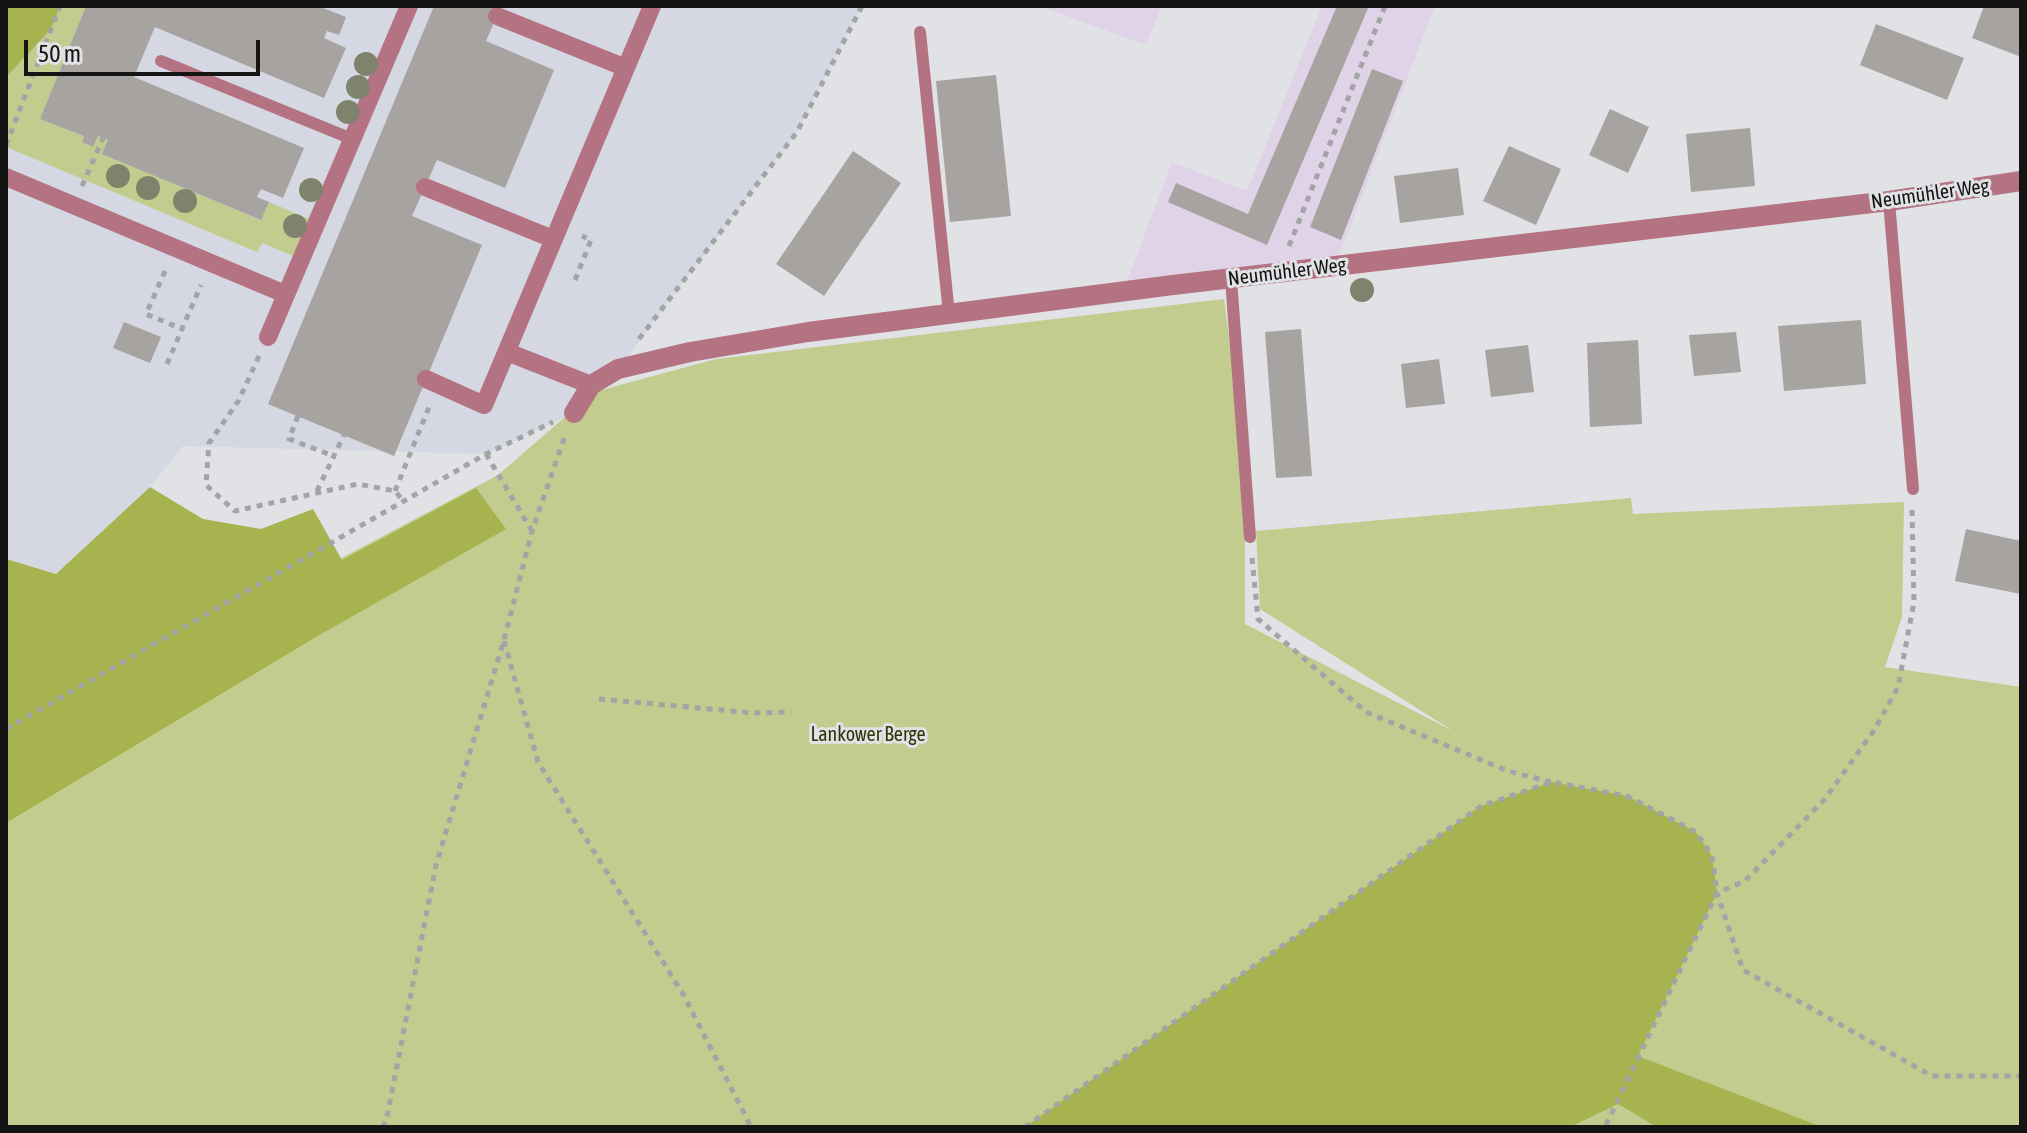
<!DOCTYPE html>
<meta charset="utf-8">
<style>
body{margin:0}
#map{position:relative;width:2027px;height:1133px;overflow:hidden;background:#e1e2e5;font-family:"Asap Condensed",sans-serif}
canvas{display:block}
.frame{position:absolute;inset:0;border:8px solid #141415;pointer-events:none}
.scale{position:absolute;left:24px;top:40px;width:236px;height:36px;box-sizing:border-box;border:4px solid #141415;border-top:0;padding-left:10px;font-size:24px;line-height:28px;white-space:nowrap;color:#141415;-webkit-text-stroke:6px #e1e2e5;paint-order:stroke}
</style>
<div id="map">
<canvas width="2027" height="1133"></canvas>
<div class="frame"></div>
<div class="scale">50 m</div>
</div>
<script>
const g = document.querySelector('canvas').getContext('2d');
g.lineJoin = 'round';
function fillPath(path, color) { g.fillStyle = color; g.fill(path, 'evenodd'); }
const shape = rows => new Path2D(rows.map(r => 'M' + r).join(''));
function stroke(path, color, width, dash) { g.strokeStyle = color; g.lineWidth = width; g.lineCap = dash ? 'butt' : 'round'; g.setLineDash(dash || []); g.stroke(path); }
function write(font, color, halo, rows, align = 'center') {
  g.font = font + ' "Asap Condensed",sans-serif'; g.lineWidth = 6; g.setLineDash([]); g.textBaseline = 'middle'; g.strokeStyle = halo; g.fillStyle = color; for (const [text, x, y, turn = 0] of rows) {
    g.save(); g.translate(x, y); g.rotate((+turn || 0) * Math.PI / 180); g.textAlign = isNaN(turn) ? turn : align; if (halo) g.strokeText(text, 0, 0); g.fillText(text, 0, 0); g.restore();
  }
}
fillPath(shape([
 [1039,6,1162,6,1146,45],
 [1322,6,1435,6,1335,266,1123,292,1172,162,1247,191]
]), '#e0d3e7');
fillPath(shape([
 [6,6,862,6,797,132,618,369,574,413,486,454,183,446,150,487,56,574,6,560]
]), '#d5d8e2');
fillPath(shape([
 [6,6,86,6,40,119,84,136,82,142,93,147,98,136,108,140,103,154,260,220,269,202,316,222,300,259,262,243,257,252,6,147],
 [1224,299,1245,459,1245,624,1453,731,1260,609,1256,531,1631,498,1633,514,1904,502,1902,617,1885,667,2021,687,2021,1127,6,1127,6,736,498,475,594,392,716,359]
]), '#c2cc8f');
fillPath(shape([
 [6,6,60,6,51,29,6,77],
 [150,487,203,519,261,529,313,509,342,560,476,488,506,529,316,637,6,823,6,559,56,574],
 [1552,782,1627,796,1696,832,1712,856,1717,893,1638,1056,1822,1127,1657,1127,1618,1104,1570,1127,1025,1127,1481,806]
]), '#a6b34e');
fillPath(shape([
 [86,6,318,6,346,17,339,35,327,31,324,38,346,48,324,98,155,27,134,77,304,148,283,198,261,189,257,197,269,202,261,220,102,154,108,140,98,136,93,147,82,142,84,136,40,119],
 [434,6,501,6,486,41,554,70,505,188,437,160,412,216,482,245,394,456,268,404],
 [1337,6,1369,6,1267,245,1168,202,1176,183,1248,214],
 [1984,6,2021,6,2021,57,1972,38],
 [1876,24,1964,58,1947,100,1860,65],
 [1372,69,1403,81,1341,240,1310,227],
 [996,75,1011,216,950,222,936,81],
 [1610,109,1649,127,1628,173,1589,155],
 [1750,128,1755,186,1691,192,1686,134],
 [1509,146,1561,169,1536,225,1483,201],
 [853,151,901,183,824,296,776,264],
 [1458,168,1464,215,1400,223,1394,176],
 [1861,320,1866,384,1784,391,1778,326],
 [124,322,161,337,150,363,113,348],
 [1301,329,1312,476,1276,478,1265,332],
 [1736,332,1741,372,1694,376,1689,335],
 [1638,340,1642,424,1590,427,1587,343],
 [1528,345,1534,392,1491,397,1485,350],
 [1439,359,1445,404,1406,408,1401,364],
 [1966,529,2021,541,2021,594,1955,581]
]), '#a6a3a1');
stroke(shape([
 [6,145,60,6],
 [82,186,103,138],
 [1289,246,1385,6],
 [165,271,146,314,182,329,201,285],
 [575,280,591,240,582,236],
 [639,339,797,132,862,6],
 [259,356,239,400,209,443,206,485,235,511,358,484,395,491,405,503],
 [167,364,182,329],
 [298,416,289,439,334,456],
 [486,454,532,531],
 [317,491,344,435],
 [395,491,429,407],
 [1912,510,1914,602,1898,687,1875,729,1825,799,1745,881,1717,893,1743,970,1932,1076,2021,1076],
 [1252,558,1258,619,1366,712,1508,771,1551,782],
 [504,641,538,762,683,994,751,1127],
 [599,699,754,713,791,712],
 [6,729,486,454,553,422],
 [382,1127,386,1122,436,865,504,640,532,531,565,436],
 [1025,1127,1481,806,1552,782,1627,796,1696,832,1712,856,1717,893,1605,1127]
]), '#a3a4a6', 5, [6, 6]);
stroke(shape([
 [920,32,949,314],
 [161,61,352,139],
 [1889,201,1913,489],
 [1231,279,1250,537]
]), '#b47383', 12);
stroke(shape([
 [497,16,626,68],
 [6,177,285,294],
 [425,187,553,239],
 [268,337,409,6],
 [507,352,591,385],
 [426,379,484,405,652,6]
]), '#b47383', 18);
stroke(shape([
 [574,413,591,385,618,369,690,352,808,332,1173,285,1889,201,2021,181]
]), '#b47383', 20);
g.fillStyle = '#80836c';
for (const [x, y] of [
 [366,64],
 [358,87],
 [348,112],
 [118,176],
 [148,188],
 [311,190],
 [185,201],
 [295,226],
 [1362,290]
]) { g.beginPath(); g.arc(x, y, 12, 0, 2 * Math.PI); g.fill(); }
write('20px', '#141415', '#e1e2e5', [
 ["Neumühler Weg",1930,194,-8],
 ["Neumühler Weg",1287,272,-7]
]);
write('20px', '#303509', '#e1e2e5', [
 ["Lankower Berge",868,735]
]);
</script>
